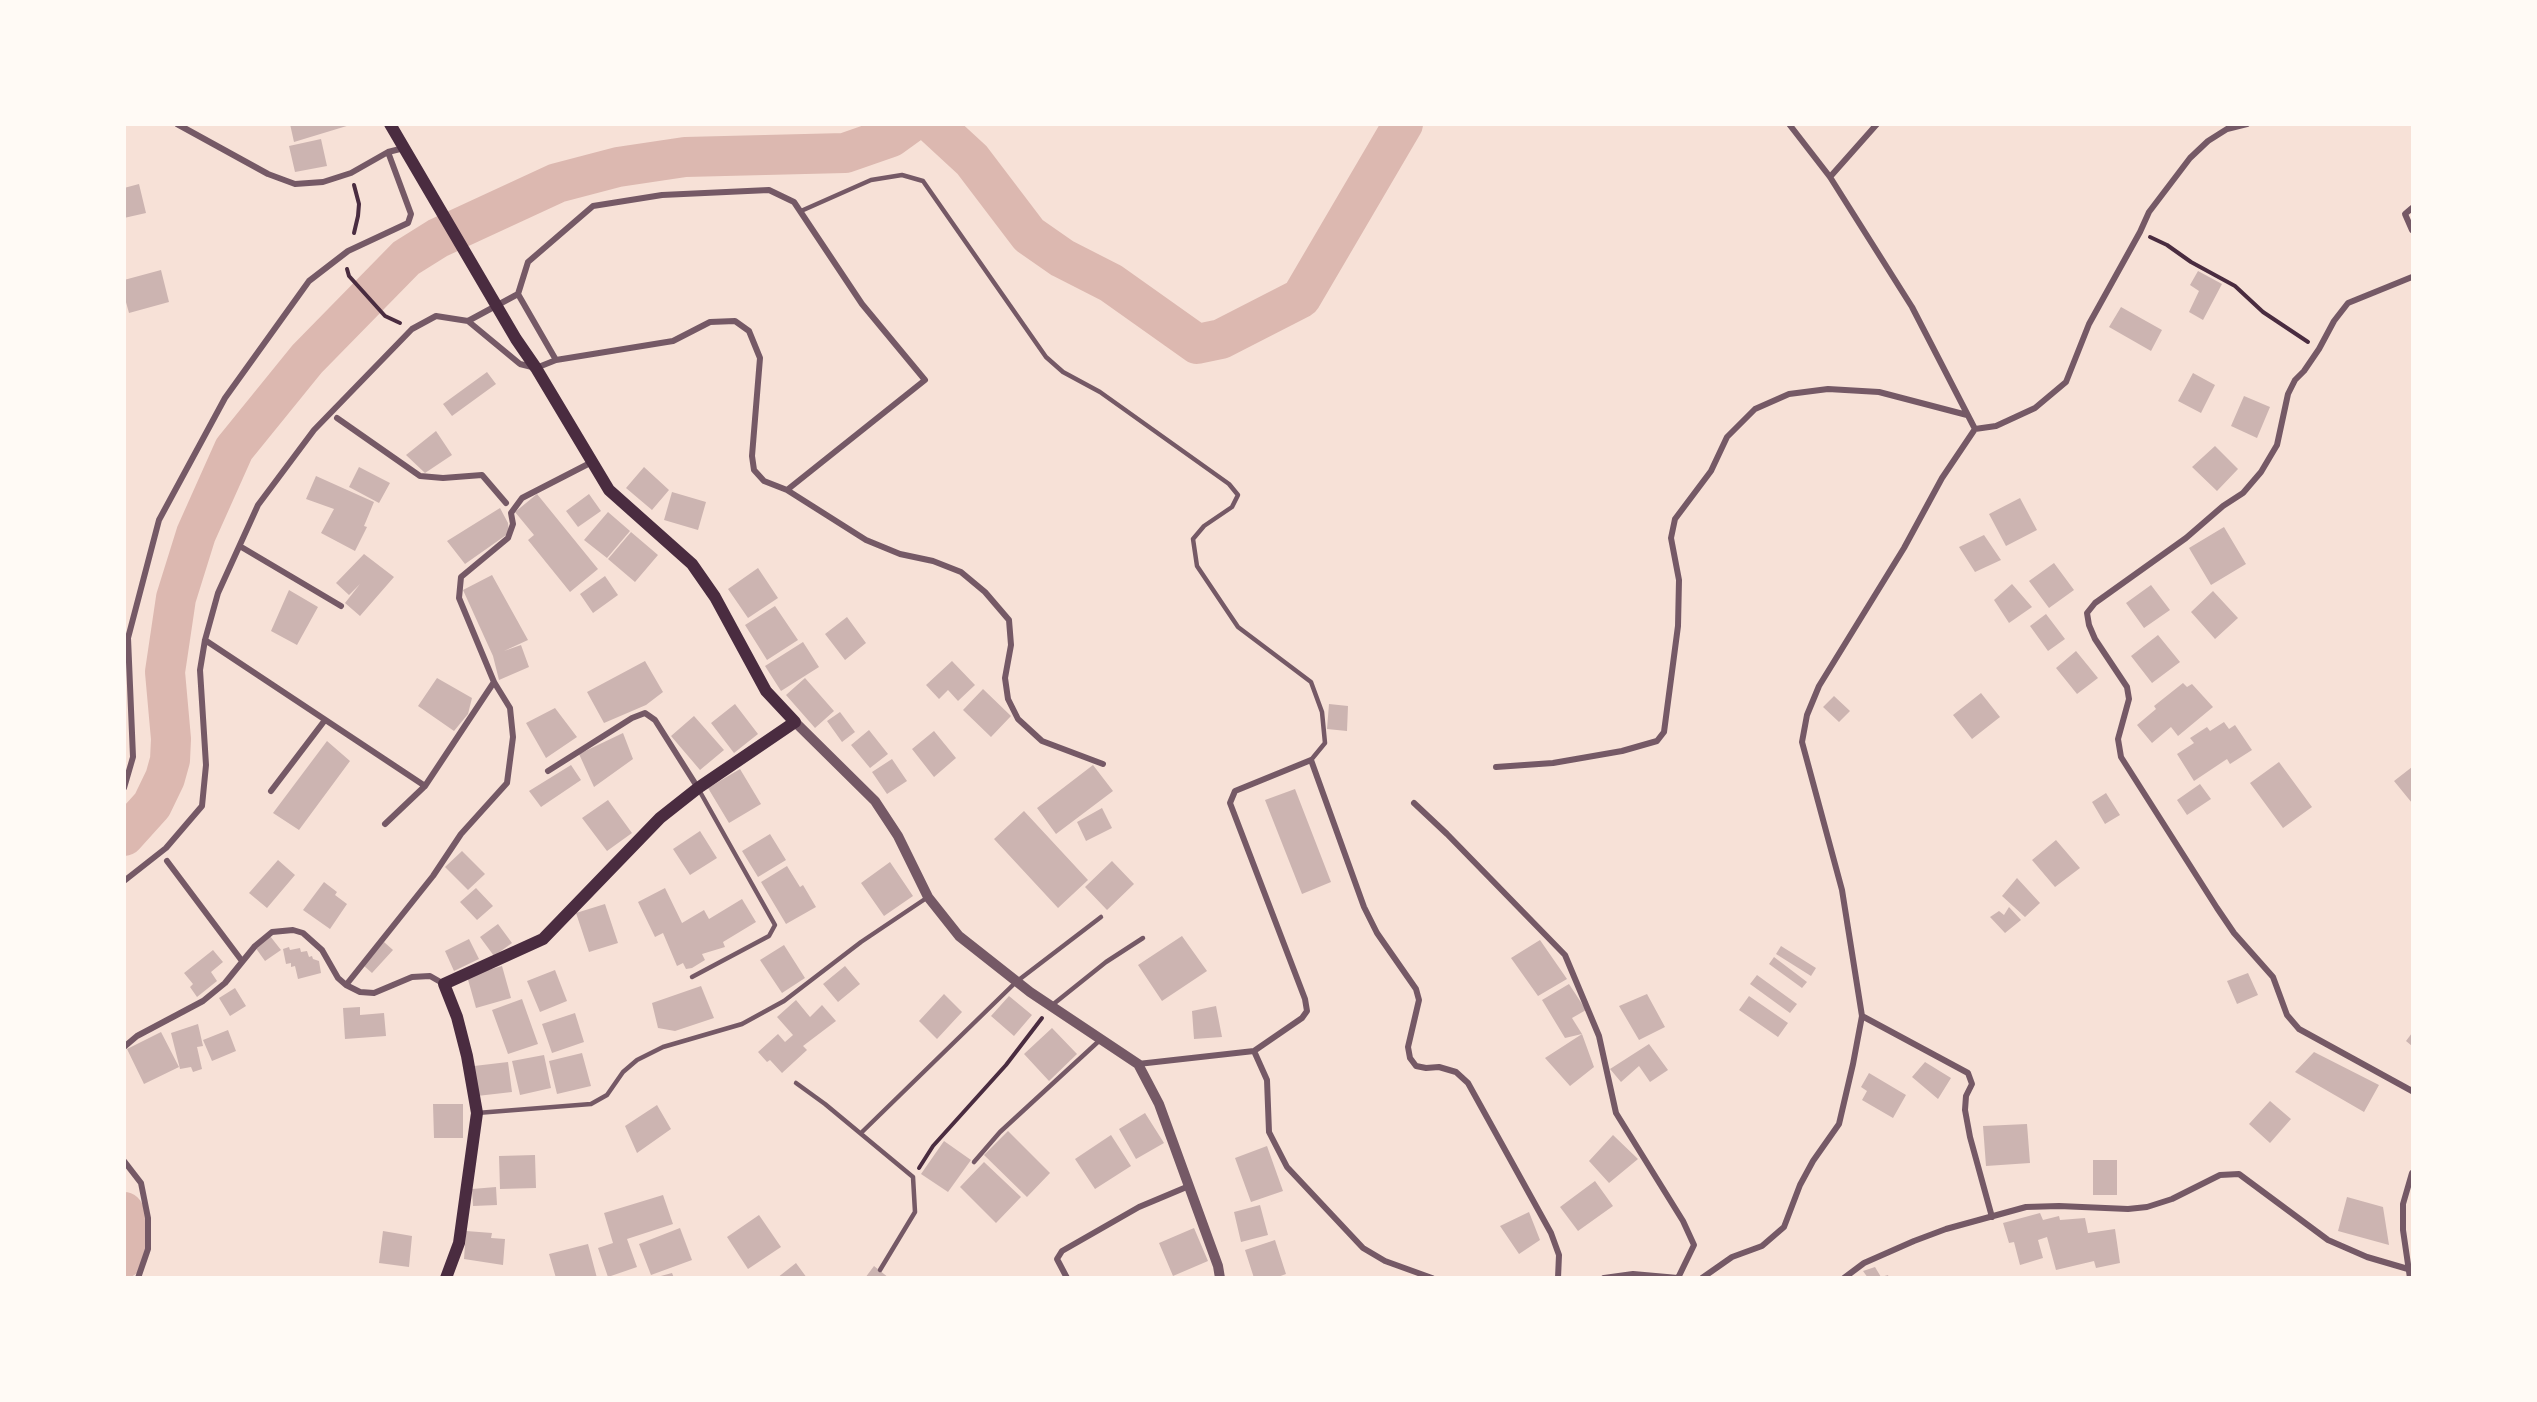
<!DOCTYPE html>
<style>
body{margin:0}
#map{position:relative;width:2537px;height:1402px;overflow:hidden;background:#f7e1d7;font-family:"Libre Baskerville",serif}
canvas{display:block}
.frame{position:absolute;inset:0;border:126px solid #fffaf5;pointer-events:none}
</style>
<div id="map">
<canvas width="2537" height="1402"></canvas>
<div class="frame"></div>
</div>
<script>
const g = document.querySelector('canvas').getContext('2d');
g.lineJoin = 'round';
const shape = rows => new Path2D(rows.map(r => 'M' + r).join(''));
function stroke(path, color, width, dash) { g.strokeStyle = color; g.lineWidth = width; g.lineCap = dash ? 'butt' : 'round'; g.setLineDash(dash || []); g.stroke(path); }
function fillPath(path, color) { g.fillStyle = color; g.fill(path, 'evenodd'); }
stroke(shape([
 [933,124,972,160,1029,235,1062,258,1111,283,1197,344,1221,339,1301,298,1403,124],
 [124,836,152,805,165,778,170,760,171,739,165,672,176,598,196,534,234,449,307,359,406,258,438,238,557,183,618,167,685,157,845,153,891,137,909,124],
 [124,1212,129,1223,129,1250,124,1258]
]), '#dcb8b0', 40);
fillPath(shape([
 [290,124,350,124,350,125,294,142],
 [321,139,327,166,295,172,289,146],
 [139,184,146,213,124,218,124,188],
 [161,270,169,302,129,313,124,295,124,280],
 [2198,271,2222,284,2203,320,2189,312,2199,291,2190,285],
 [2121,307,2162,330,2151,351,2109,327],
 [487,372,496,384,452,416,443,404],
 [2193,373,2215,385,2201,413,2178,401],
 [2244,396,2270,407,2257,438,2231,426],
 [436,431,452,455,425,473,406,455],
 [2215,446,2238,469,2217,491,2192,467],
 [359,467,390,483,379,503,349,487],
 [644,467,669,490,652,510,626,488],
 [316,476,374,502,364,526,367,527,355,551,321,533,334,509,306,499],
 [672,492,706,502,698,530,664,520],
 [537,494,598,569,570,592,528,540,534,535,515,512],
 [589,494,601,511,578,527,566,511],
 [2020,498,2037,530,2006,546,1989,514],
 [500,508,508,523,509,533,465,564,447,541],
 [608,512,630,531,607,558,584,540],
 [2224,527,2246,564,2211,585,2189,548],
 [631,532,658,555,635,582,608,559],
 [1984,535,2001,560,1975,572,1959,547],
 [364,554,394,577,360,616,345,603,360,584,349,595,336,583],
 [2054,563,2074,590,2049,608,2029,581],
 [758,568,778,598,748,618,728,589],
 [492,575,528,640,504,651,521,645,529,667,499,680,493,656,463,590],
 [605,576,618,595,593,613,580,594],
 [2012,584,2032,607,2009,623,1994,600],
 [2151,585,2170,610,2144,628,2126,603],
 [289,590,318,607,297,645,271,631],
 [2213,591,2238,618,2215,639,2191,612],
 [775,606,798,640,767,660,745,625],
 [2046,614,2065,639,2048,651,2030,626],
 [847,617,866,643,845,660,825,634],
 [2158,635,2180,662,2152,683,2131,656],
 [803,642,819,667,781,691,765,666],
 [2076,651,2098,678,2077,694,2056,668],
 [645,661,663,692,646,705,604,723,587,692],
 [952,661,975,685,958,701,948,690,939,699,926,685],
 [437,678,472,698,468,714,454,731,418,706],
 [805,678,834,711,815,728,786,695],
 [2183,683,2187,687,2192,684,2213,707,2178,736,2171,727,2152,743,2137,725,2156,709,2154,706],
 [983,689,1011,716,991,737,963,710],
 [1981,693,2000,717,1972,739,1953,715],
 [1834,696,1850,711,1839,722,1823,707],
 [735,704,758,734,734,753,711,723],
 [1329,704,1348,706,1347,731,1327,729],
 [555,708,577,737,546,758,526,723],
 [840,712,855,732,842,742,827,721],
 [694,716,724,750,700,770,671,736],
 [2224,722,2229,729,2235,725,2252,750,2230,764,2227,759,2194,781,2177,754,2194,743,2190,738,2207,727,2210,731],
 [869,730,888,754,870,768,851,745],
 [934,731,956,758,934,777,912,749],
 [623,733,633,759,594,787,579,754],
 [327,741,350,761,299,830,273,813],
 [892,759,907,781,887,794,872,772],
 [2279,762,2312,807,2283,828,2250,783],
 [571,765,581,780,541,807,529,791],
 [1093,765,1113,791,1056,834,1037,808],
 [2412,767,2412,803,2394,781],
 [740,769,761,804,729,823,708,788],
 [2200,784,2211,799,2187,815,2177,800],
 [1295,789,1331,882,1302,894,1265,800],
 [2106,793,2120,815,2105,824,2092,802],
 [608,800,632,833,607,851,582,818],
 [1102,808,1112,828,1086,841,1077,822],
 [1024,811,1088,880,1058,908,994,839],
 [700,831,717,858,690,875,673,849],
 [770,834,786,860,758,877,742,851],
 [2056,840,2080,868,2055,887,2032,860],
 [462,851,485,874,468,890,445,867],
 [278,860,295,875,267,908,249,893],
 [1112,861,1134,884,1107,910,1085,887],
 [890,862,913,896,884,916,861,883],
 [787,866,800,887,803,885,816,907,786,924,761,882],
 [2017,878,2040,903,2025,917,2002,896],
 [324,882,337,892,335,895,347,904,330,929,303,910],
 [476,888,493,906,477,920,460,902],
 [665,888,682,923,704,910,709,919,742,899,756,922,723,942,725,947,702,954,705,960,692,968,686,969,683,963,677,966,663,933,655,937,638,902],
 [605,904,618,943,589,952,576,913],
 [2009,907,2021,920,2005,933,1990,917,1999,911,2004,915],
 [498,924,512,943,494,956,480,937],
 [270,936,281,950,265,961,255,947],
 [1182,936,1207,971,1162,1001,1138,965],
 [469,939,479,959,454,971,445,951],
 [1540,940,1567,979,1538,996,1511,958],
 [384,942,393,950,372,973,363,965],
 [784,945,805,978,782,993,760,960],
 [1781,946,1816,968,1811,976,1776,954],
 [289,947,290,950,300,948,301,952,307,951,309,957,312,956,313,959,319,961,321,973,298,979,295,966,291,967,291,963,286,964,283,949],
 [213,950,223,962,211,972,217,981,197,997,190,987,193,984,184,973],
 [1774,957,1807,982,1802,988,1769,964],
 [502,966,511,998,476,1008,467,976],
 [845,966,860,984,838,1002,823,984],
 [555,970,567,1001,540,1012,527,981],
 [2248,973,2258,995,2237,1004,2227,981],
 [1757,975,1797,1004,1790,1013,1750,984],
 [1569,984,1586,1010,1572,1018,1582,1034,1565,1038,1542,1000],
 [701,986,714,1018,675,1031,658,1028,652,1003],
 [235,988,246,1006,230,1016,219,998],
 [944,994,962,1012,937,1039,919,1021],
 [1647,994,1665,1027,1639,1040,1619,1006],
 [1009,996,1032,1015,1014,1036,991,1016],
 [1749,996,1788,1023,1778,1037,1739,1010],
 [522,999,538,1044,508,1054,492,1010],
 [796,1000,810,1017,822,1005,836,1021,803,1046,807,1050,782,1073,770,1060,767,1062,758,1052,778,1034,785,1042,793,1035,777,1017],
 [1216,1006,1222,1037,1194,1039,1192,1011],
 [360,1007,360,1015,384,1013,386,1036,345,1039,343,1008],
 [575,1013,584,1042,552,1053,542,1024],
 [198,1024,203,1046,197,1047,202,1069,193,1072,191,1067,180,1069,171,1033],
 [1052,1028,1077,1054,1049,1081,1024,1054],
 [228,1030,236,1051,212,1061,203,1040],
 [161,1032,179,1067,144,1084,127,1049],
 [2412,1033,2412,1046,2406,1041],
 [1582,1034,1594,1067,1570,1086,1545,1058],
 [1649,1044,1668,1070,1650,1082,1639,1066,1621,1082,1610,1069],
 [2314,1052,2379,1085,2364,1112,2295,1072],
 [582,1053,591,1086,557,1094,549,1061],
 [544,1055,551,1088,520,1095,512,1061],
 [508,1062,512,1092,477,1096,474,1066],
 [1925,1062,1951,1078,1938,1099,1912,1077],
 [1869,1073,1906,1095,1893,1118,1862,1100,1867,1091,1861,1087],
 [2270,1101,2291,1119,2270,1143,2249,1124],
 [433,1104,463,1104,463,1138,434,1138],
 [657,1105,671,1129,637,1153,625,1126],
 [1145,1113,1164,1143,1136,1159,1119,1129],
 [2027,1124,2030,1163,1986,1166,1983,1126],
 [1008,1131,1050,1173,1027,1197,984,1155],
 [1111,1135,1131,1166,1095,1189,1075,1159],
 [1613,1135,1638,1159,1609,1183,1589,1161],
 [944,1141,971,1160,948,1192,921,1174],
 [1267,1146,1283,1191,1251,1202,1235,1158],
 [535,1155,536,1188,500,1189,499,1156],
 [2093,1160,2117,1160,2117,1195,2093,1195],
 [984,1162,1021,1197,996,1223,960,1187],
 [1595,1181,1613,1206,1578,1231,1560,1207],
 [496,1187,497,1205,473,1206,472,1189],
 [663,1195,673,1224,627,1239,637,1267,608,1277,598,1248,613,1243,604,1213],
 [2347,1197,2383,1207,2389,1245,2338,1231],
 [1260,1205,1268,1235,1241,1242,1234,1212],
 [1529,1212,1540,1240,1519,1254,1500,1226],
 [2040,1213,2043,1220,2059,1216,2060,1220,2085,1218,2088,1233,2115,1229,2120,1263,2096,1268,2094,1261,2056,1270,2047,1237,2038,1240,2043,1258,2020,1265,2014,1242,2009,1243,2003,1223],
 [759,1215,781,1247,748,1269,727,1237],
 [680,1228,692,1260,651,1275,639,1244],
 [1194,1228,1208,1261,1173,1276,1159,1243],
 [383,1231,412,1236,409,1267,379,1263],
 [466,1231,492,1233,491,1238,505,1239,503,1265,464,1259],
 [1275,1240,1286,1274,1275,1278,1254,1278,1245,1250],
 [588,1244,597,1278,556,1278,549,1254],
 [796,1263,807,1278,777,1278],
 [874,1266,889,1278,865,1278],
 [1875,1267,1881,1277,1888,1275,1889,1278,1868,1278,1863,1271],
 [672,1273,674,1278,657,1278,657,1277]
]), '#ccb4b1');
stroke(shape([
 [354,233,358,216,359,204,354,185],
 [2150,237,2167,245,2191,262,2235,286,2263,312,2308,342],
 [347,269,349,276,385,316,400,323],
 [919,1168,933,1146,1006,1065,1042,1018]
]), '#4a2c40', 4);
stroke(shape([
 [801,211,871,180,902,175,923,181,1046,357,1063,372,1100,392,1229,484,1238,495,1232,507,1204,526,1193,539,1197,566,1238,627,1311,682,1322,712,1325,743,1311,760],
 [692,977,769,936,775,925,699,790],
 [1051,1006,1106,962,1143,938],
 [796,1083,825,1104,913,1177,915,1212,880,1270],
 [477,1113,591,1104,607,1095,623,1072,637,1060,663,1047,742,1024,784,1001,861,942,928,897],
 [861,1133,1016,982,1101,917],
 [974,1162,1000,1132,1100,1040]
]), '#755966', 4.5);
stroke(shape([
 [177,124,268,174,295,184,323,182,351,173,388,152,404,148],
 [1789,124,1830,177,1912,307,1975,429],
 [1830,177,1877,124],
 [2412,208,2405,214,2412,230],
 [2412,277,2348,303,2334,321,2319,349,2304,371,2295,380,2288,394,2277,445,2261,472,2243,493,2223,506,2186,538,2095,603,2087,613,2089,625,2095,639,2127,687,2129,699,2118,739,2121,757,2217,908,2234,933,2273,977,2287,1015,2299,1029,2412,1091],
 [468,321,518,294],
 [556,360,518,294,528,262,593,206,662,195,769,190,794,202,862,304,925,380,787,490],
 [337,418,420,476,443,478,482,475,506,503],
 [243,548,341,606],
 [205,640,425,786],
 [1496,767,1553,763,1622,751,1657,741,1664,732,1678,626,1679,580,1671,538,1675,519,1711,471,1727,437,1755,409,1789,394,1828,389,1879,392,1967,415],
 [548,771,632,718,645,713,655,720,698,788],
 [124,788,133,757,128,638,159,520,225,398,309,281,348,251,408,223,411,214,388,152],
 [271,791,325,720],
 [1414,803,1447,834,1565,955,1599,1036,1616,1113,1683,1221,1694,1245,1678,1278,1633,1274,1604,1278],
 [385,824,425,786,494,682],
 [167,861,242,961],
 [124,881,166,848,202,806,206,765,200,670,205,640,218,593,258,505,314,430,412,329,436,316,468,321,520,364,536,368,556,360,673,341,710,322,735,321,749,331,760,358,752,456,754,470,764,481,787,490,866,540,900,554,933,561,961,572,985,592,1009,620,1011,645,1005,678,1008,699,1018,719,1042,741,1103,764],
 [346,985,433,876,461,834,507,783,513,737,510,708,494,682,459,598,461,577,508,538,513,524,511,513,522,498,592,462],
 [1862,1016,1968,1073,1972,1084,1966,1096,1965,1110,1970,1137,1992,1217],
 [124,1047,137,1036,203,1001,225,983,255,946,272,932,293,930,303,933,322,950,338,978,346,985,360,992,374,993,412,977,430,976,444,984],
 [1254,1051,1302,1018,1307,1011,1305,999,1230,803,1235,791,1311,760,1364,907,1377,933,1416,989,1419,1000,1408,1047,1410,1058,1416,1066,1426,1068,1439,1067,1456,1072,1468,1083,1551,1233,1559,1255,1558,1278],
 [1138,1064,1254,1051,1267,1080,1269,1132,1287,1167,1363,1248,1385,1261,1432,1278],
 [124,1161,141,1183,148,1218,148,1249,138,1278],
 [1067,1278,1057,1259,1062,1251,1139,1207,1189,1186],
 [1702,1278,1732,1257,1762,1246,1784,1227,1800,1185,1813,1161,1839,1124,1853,1064,1862,1016,1842,890,1802,742,1807,715,1819,686,1904,548,1942,478,1975,429,1996,426,2035,408,2066,382,2089,324,2140,232,2149,212,2190,158,2208,141,2227,129,2247,124],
 [1844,1278,1864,1263,1914,1241,1946,1229,2026,1207,2059,1206,2128,1209,2147,1207,2172,1199,2220,1175,2239,1174,2328,1240,2367,1257,2408,1269],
 [2410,1278,2403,1230,2403,1204,2412,1173]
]), '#755966', 6);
stroke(shape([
 [795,722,875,801,898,836,928,897,959,936,1030,992,1138,1064,1159,1104,1218,1266,1220,1278]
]), '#755966', 10);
stroke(shape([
 [390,124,516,339,536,368,609,490,692,564,715,597,766,691,795,722,698,788,660,818,543,939,444,984,457,1017,467,1056,477,1113,459,1243,446,1278]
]), '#4a2c40', 12);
</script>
